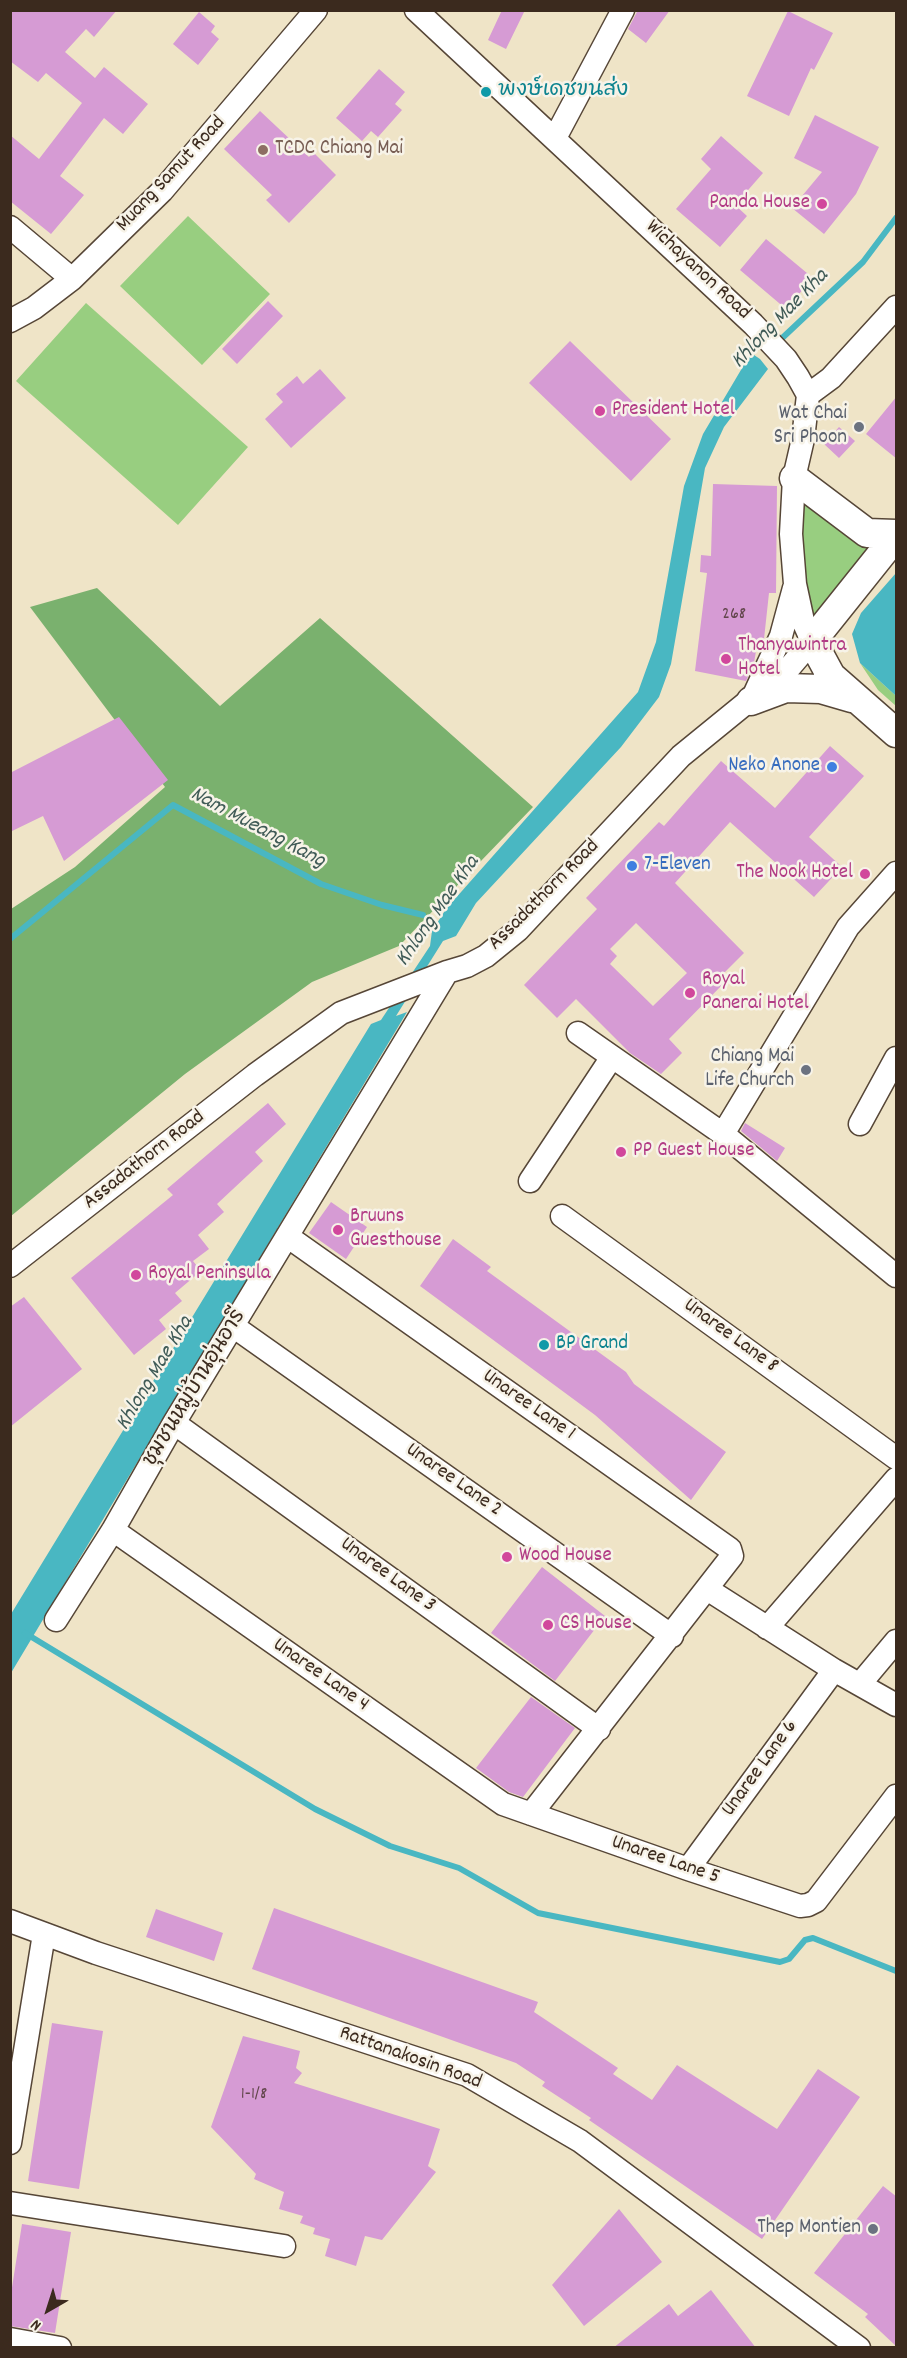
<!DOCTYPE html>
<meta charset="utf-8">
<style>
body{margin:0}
#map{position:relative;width:907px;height:2358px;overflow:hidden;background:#efe4c7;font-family:Dekko,sans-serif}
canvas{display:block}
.frame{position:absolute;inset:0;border:12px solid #3b2a1e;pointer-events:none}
.north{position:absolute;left:18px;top:2280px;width:60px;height:60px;-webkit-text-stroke:4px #f7f3e8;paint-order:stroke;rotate:219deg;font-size:16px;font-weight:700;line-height:24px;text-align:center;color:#3b2a1e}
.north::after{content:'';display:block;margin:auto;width:21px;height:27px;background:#3b2a1e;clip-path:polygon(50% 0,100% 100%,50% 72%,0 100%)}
</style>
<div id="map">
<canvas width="907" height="2358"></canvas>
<div class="frame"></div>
<div class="north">N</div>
</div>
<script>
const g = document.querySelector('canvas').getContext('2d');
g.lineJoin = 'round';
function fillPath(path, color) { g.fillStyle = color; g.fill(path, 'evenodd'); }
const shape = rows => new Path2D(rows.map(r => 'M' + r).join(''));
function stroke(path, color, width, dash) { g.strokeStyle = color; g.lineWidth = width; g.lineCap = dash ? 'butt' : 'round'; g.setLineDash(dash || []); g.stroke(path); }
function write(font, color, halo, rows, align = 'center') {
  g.font = font + ' Dekko,"Playpen Sans Thai",sans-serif'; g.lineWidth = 5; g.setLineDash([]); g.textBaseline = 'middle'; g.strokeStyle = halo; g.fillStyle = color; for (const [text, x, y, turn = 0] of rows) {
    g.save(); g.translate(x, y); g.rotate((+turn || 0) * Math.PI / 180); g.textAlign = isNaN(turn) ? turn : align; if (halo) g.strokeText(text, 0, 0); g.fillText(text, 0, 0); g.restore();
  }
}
fillPath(shape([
 [188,216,270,294,202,365,120,286],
 [86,303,248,447,178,525,16,381],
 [799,491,877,542,811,621,799,547],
 [860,663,896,696,896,706,878,690]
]), '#98ce80');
fillPath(shape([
 [97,588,220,706,320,618,533,807,399,946,312,982,185,1074,11,1216,11,909,75,867,165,787,30,607]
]), '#7ab16e');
fillPath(shape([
 [751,353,760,359,768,369,724,427,705,468,671,664,659,697,621,747,476,903,456,936,443,941,396,1016,407,1012,11,1673,11,1614,371,1024,381,1020,430,946,432,931,446,909,638,692,656,642,684,486,703,434],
 [896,573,896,696,860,663,852,634,861,613]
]), '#49b7c2');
stroke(shape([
 [778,342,863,262,896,218],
 [10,939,173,805,321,884,382,905,423,915],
 [25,1633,315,1809,390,1846,459,1868,538,1913,780,1962,789,1959,805,1940,813,1938,896,1971]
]), '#49b7c2', 6);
fillPath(shape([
 [10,10,117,10,94,37,86,29,65,52,95,78,104,67,148,104,123,134,104,118,60,176,84,195,51,234,10,201,10,135,39,159,82,103,46,73,38,82,10,61],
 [502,10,525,10,506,49,488,40],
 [638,10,670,10,646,43,628,29],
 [788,11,833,33,814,70,811,68,789,116,747,96],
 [199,12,215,26,211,32,219,39,198,65,173,44],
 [379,69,405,92,395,104,402,110,378,137,371,131,362,141,336,118],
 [260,111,309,157,313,152,336,175,289,223,266,200,272,195,224,149],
 [815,115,879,147,856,194,824,234,792,208,822,172,794,158],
 [721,136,763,173,735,205,747,216,720,247,676,209,711,169,701,159],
 [766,239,813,278,786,309,740,270],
 [268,301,283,316,237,364,222,349],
 [570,341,671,439,631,481,529,383],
 [320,369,346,398,291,448,265,419,283,402,276,394,297,376,303,384],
 [897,396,897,459,866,434],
 [839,427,855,441,839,458,824,444],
 [713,484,777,486,776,593,769,593,764,639,758,639,754,663,746,681,695,671,707,573,700,572,701,555,711,556],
 [119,717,168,780,64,861,43,816,10,832,10,773],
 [830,746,864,776,809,837,842,867,814,897,730,822,675,883,744,953,723,974,728,979,669,1039,682,1053,661,1074,630,1053,576,999,557,1018,524,985,597,909,586,898,659,822,664,826,721,761,775,808],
 [636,923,687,973,653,1006,610,964,617,956,610,949],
 [268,1103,286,1124,255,1152,263,1161,217,1204,224,1212,198,1235,209,1249,193,1261,201,1271,175,1293,182,1301,159,1320,166,1329,134,1355,71,1278,173,1195,167,1189],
 [745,1123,785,1148,777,1161,741,1131],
 [331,1202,367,1227,346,1259,309,1233],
 [453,1239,491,1267,487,1271,626,1372,634,1384,726,1452,691,1500,595,1415,420,1286],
 [24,1297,82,1369,10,1427,10,1307],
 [542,1567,605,1616,555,1681,491,1633],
 [531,1697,575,1728,523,1797,509,1792,476,1768],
 [274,1908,538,2002,534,2012,618,2068,613,2074,652,2100,677,2065,777,2129,818,2069,860,2097,762,2239,589,2120,591,2118,542,2086,545,2082,516,2063,252,1969],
 [156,1909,223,1933,214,1961,146,1937],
 [52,2023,103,2031,79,2189,28,2181],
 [243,2036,300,2051,296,2068,302,2073,294,2083,440,2129,428,2166,436,2172,382,2240,365,2236,356,2266,325,2256,330,2239,313,2234,315,2228,300,2223,303,2216,279,2209,284,2192,254,2179,256,2174,211,2127],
 [883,2186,897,2197,897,2347,865,2317,868,2314,814,2273],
 [619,2209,662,2262,584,2326,552,2285],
 [22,2224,71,2232,55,2333,10,2326,10,2300],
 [711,2290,756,2348,613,2348,669,2304,678,2316]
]), '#d69bd4');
const minor = shape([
 [555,138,623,10],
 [10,227,72,279],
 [10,321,34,308,72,279,162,191,316,10],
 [808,395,831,378,896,307],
 [754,695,781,636,794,588],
 [578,1033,723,1134,896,1276],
 [860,1124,896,1058],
 [723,1134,848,927,896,873],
 [530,1181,612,1057],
 [562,1216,896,1458],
 [287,1236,730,1549,732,1556,531,1814],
 [10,1266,255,1075,341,1013,447,972,467,966,486,956,518,930,681,756,789,668,812,641,803,621,795,584,791,534,794,478,803,439,808,395,798,377,786,359,753,324,416,10],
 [233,1326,672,1636],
 [174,1423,599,1729],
 [113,1530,503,1804,688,1869,800,1906,808,1905,816,1901,896,1796],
 [707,1589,834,1670,896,1705],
 [56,1620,113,1530,174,1423,447,972],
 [767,1628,896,1479],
 [860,1684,896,1641],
 [688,1869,834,1670],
 [10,1921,96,1953,467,2075,580,2141,859,2348],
 [10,2143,44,1934],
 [10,2203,284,2246],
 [10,2339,60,2348]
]);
const major = shape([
 [794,478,867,533,896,534],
 [896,536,812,641,831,676,896,733],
 [751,701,786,688,821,689,852,698]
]);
stroke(minor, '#564637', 25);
stroke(major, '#564637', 31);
stroke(minor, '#fff', 22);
stroke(major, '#fff', 28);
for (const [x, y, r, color] of [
 [486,92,6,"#0f9aa8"],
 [263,150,6,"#8d6e63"],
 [822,204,6,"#d1479c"],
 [600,411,6,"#d1479c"],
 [859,427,6,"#6b7280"],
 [726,659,6,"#d1479c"],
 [832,767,6,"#3f7fe0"],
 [632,866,6,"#3f7fe0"],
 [865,874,6,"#d1479c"],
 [690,993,6,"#d1479c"],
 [806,1070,6,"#6b7280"],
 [621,1152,6,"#d1479c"],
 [338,1230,6,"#d1479c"],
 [136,1275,6,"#d1479c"],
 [544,1345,6,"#0f9aa8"],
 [507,1557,6,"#d1479c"],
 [548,1625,6,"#d1479c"],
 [873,2229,6,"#6b7280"]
]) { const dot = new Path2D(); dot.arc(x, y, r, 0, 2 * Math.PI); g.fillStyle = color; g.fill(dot); stroke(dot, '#f7f3e8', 2); }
write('18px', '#62464c', null, [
 ["268",734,616],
 ["1-1/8",254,2096]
]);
write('21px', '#0d838f', '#f7f3e8', [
 ["พงษ์เดชขนส่ง",498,92],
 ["BP Grand",556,1345]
], 'left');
write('21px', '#785e54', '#f7f3e8', [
 ["TCDC Chiang Mai",275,150]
], 'left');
write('21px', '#3b2a1e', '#f7f3e8', [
 ["Muang Samut Road",172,175,-47],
 ["Wichayanon Road",697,271,43],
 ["Assadathorn Road",545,896,-45],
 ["Assadathorn Road",145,1161,-38],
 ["Unaree Lane 8",730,1337,36],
 ["ชุมชนหมู่บ้านอุ่นอารี",196,1389,-59],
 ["Unaree Lane 1",528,1406,35],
 ["Unaree Lane 2",453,1481,35],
 ["Unaree Lane 3",387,1576,36],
 ["Unaree Lane 4",320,1676,35],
 ["Unaree Lane 6",761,1769,-54],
 ["Unaree Lane 5",665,1861,19],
 ["Rattanakosin Road",410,2059,20]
]);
write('21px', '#b23c85', '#f7f3e8', [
 ["Panda House",810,204,"right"],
 ["President Hotel",612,411],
 ["Thanyawintra",738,647],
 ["Hotel",738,671],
 ["The Nook Hotel",853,874,"right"],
 ["Royal",702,981],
 ["Panerai Hotel",702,1005],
 ["PP Guest House",633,1152],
 ["Bruuns",350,1218],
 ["Guesthouse",350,1242],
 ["Royal Peninsula",148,1275],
 ["Wood House",519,1557],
 ["CS House",560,1625]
], 'left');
write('21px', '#5b616d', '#f7f3e8', [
 ["Wat Chai",847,415],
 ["Sri Phoon",847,439],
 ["Chiang Mai",794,1058],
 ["Life Church",794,1082],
 ["Thep Montien",861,2229]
], 'right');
write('21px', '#366cbe', '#f7f3e8', [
 ["Neko Anone",820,767],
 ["7-Eleven",644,866,"left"]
], 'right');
write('italic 22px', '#405b57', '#f7f3e8', [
 ["Khlong Mae Kha",781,320,-46],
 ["Nam Mueang Kang",257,829,28],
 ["Khlong Mae Kha",439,912,-55],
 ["Khlong Mae Kha",156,1374,-59]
]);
</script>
